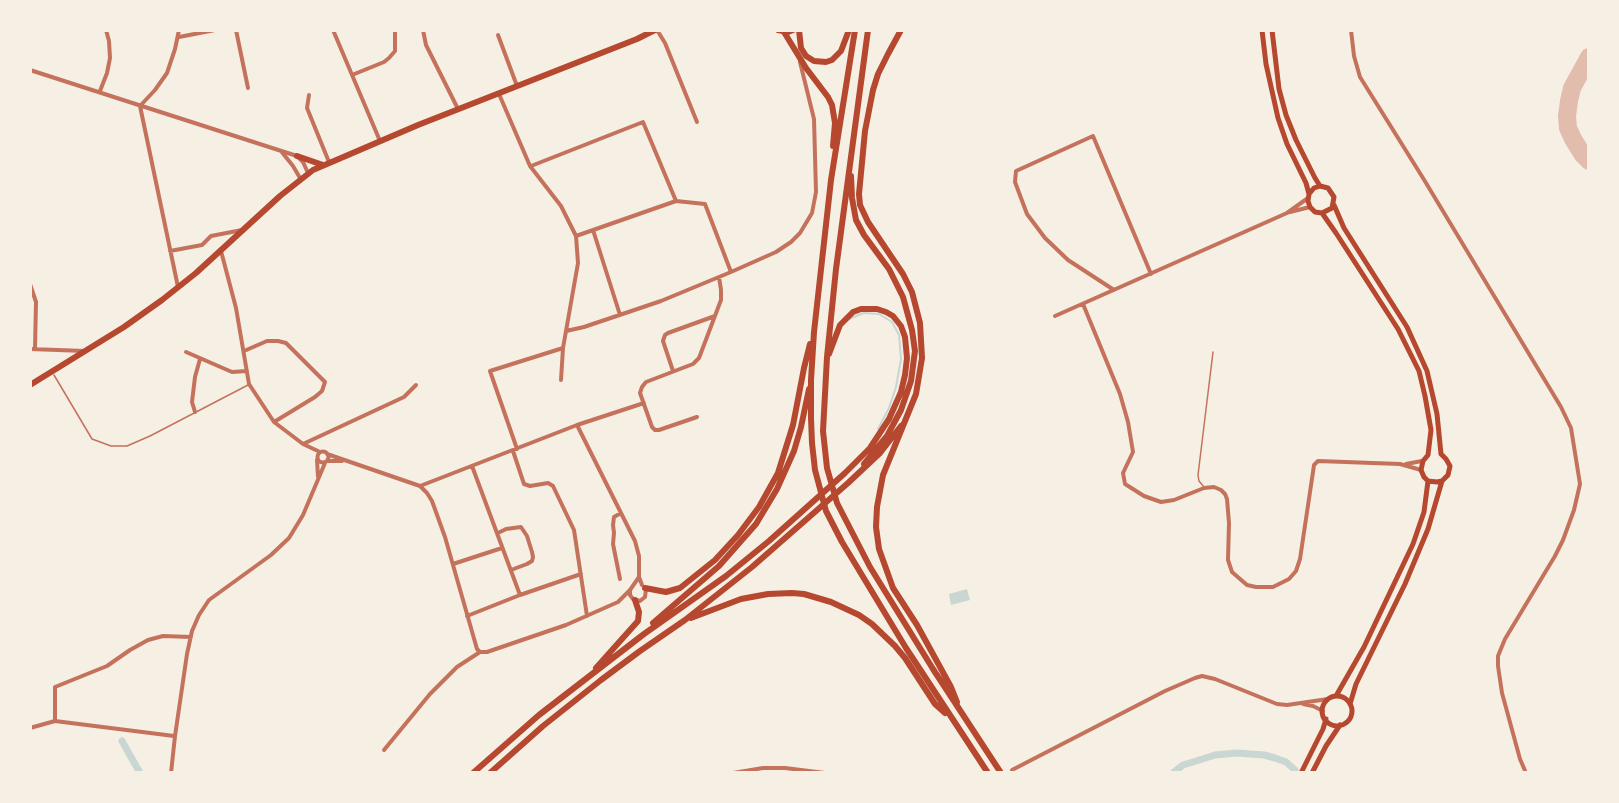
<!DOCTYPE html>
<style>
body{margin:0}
#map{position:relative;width:1619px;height:803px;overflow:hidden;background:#f6efe4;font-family:"Titillium Web",sans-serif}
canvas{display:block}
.frame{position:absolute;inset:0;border:32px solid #f6efe4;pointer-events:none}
</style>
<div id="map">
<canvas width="1619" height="803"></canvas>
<div class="frame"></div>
</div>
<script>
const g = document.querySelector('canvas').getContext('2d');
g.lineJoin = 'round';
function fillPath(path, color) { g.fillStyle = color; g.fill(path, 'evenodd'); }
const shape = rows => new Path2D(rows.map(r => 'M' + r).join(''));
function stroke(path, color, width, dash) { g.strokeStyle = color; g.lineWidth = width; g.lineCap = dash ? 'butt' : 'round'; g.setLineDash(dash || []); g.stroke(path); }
fillPath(shape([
 [967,589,970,600,951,605,949,594]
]), '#c9d6d2');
stroke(shape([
 [849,319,864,313,879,314,892,322,899,335,901,359,896,387,889,408,878,429]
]), '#c9d6d2', 2);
stroke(shape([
 [122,741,140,773],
 [1173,773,1183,765,1193,762,1215,755,1237,753,1264,755,1275,758,1286,762,1295,770]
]), '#c9d6d2', 7);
stroke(shape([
 [1589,57,1572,88,1569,101,1567,116,1568,128,1573,139,1583,155,1589,161]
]), '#e2bdae', 18);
stroke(shape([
 [54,375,92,439,111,446,127,446,150,436,248,385],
 [1204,487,1199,481,1198,475,1213,352]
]), '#c5725c', 1.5);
stroke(shape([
 [236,30,248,88],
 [333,30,380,141],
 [423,30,426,45,458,109],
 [657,30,665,43,697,122],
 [1351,30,1354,56,1360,77,1423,178,1561,407,1571,428,1580,484,1574,510,1563,540,1555,556,1505,639,1498,656,1498,666,1502,693,1520,759,1526,773],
 [498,35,517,86],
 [179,37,215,30],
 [30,70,297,156,303,162,308,173],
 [352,75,384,62,389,58,395,51,395,30],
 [100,91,107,73,110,58,109,41,106,30],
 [499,94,530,166,561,206,576,236,578,263,563,348,561,380],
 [309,95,307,108,329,162],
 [140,106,178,287],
 [140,106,155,90,167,73,175,49,179,30],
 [281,151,293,166,300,178],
 [531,166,643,122,676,201],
 [1290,212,1310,207],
 [593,230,620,315],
 [576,236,676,201,705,204,731,272],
 [170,251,202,245,211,236,242,230],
 [221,251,236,308,249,384,274,422,303,444,320,452],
 [30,284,36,302,35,349],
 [1114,290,1068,260,1045,238,1027,214,1015,182,1016,171,1093,136,1151,274],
 [1083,304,1120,394,1128,422,1133,452,1123,473,1125,484,1144,496,1161,502,1174,500,1204,488,1214,487,1221,490,1225,494,1227,499,1229,523,1228,560,1232,572,1247,585,1256,587,1273,587,1289,579,1296,571,1300,559,1313,472,1314,465,1318,461,1400,464,1421,470],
 [1055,316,1269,221,1287,213,1308,198],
 [566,331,584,327,661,301,731,272,776,252,791,242,800,233,812,213,816,192,814,119,800,62],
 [30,349,85,351],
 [244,351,267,341,278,341,286,343,325,382,322,391,315,397,274,422],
 [186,352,232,372,247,371],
 [673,371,663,341,665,335,668,333,715,316],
 [195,412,192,402,195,377,200,359],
 [697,417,659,430,655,430,652,427,640,393,642,387,646,382,693,364,699,358,721,300,721,290,719,277],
 [577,425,635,541,639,556,639,577,642,585],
 [303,444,404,397,416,385],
 [517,449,490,371,563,348],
 [513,451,524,484,530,486,548,483,553,486,574,530,587,616],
 '317.5 457a5.5 5.5 0 1 1 11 0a5.5 5.5 0 1 1-11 0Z',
 [327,454,420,486,427,493,432,501,445,537,477,649,480,652],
 [317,460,318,477],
 [327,461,342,461],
 [1406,464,1422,461],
 [472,466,520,595],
 [420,486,577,425,644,403],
 [498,533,506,529,521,527,527,536,532,552,533,557,532,561,527,564,511,570],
 [453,564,502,548],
 [620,579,613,544,614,533,613,525,614,517,621,513],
 [630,591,630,595,633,599,640,601,645,597,646,589],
 [467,616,520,595,581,574],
 [1303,704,1313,706,1323,711],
 [55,721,55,687,107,666,130,650,148,640,163,636,191,637],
 [30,728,55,721,174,736],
 [384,750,430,694,457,667,480,652,487,652,566,625,618,602,630,590,639,577],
 [1012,770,1165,691,1195,678,1202,676,1215,679,1277,704,1287,705,1328,699],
 [171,773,175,736,187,654,192,631,199,615,209,600,271,555,289,538,303,515,325,463],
 [733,773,763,768,785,768,825,773]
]), '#c5725c', 4);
stroke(shape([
 [1262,30,1266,64,1278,118,1287,144,1306,183,1309,194],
 [1272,30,1279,89,1286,115,1296,140,1315,178,1320,186],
 [1322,213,1332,208,1334,197,1328,188,1320,186,1314,188,1309,194,1308,201,1310,207,1315,212,1322,213,1336,233,1398,329,1419,371,1425,396,1431,430,1428,455,1423,461,1421,470,1424,477,1428,481,1437,482,1442,481,1448,475,1450,466,1446,459,1441,454,1437,414,1427,371,1407,327,1344,228,1334,205],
 [1336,696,1364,647,1413,544,1424,512,1428,481],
 '1322 711a15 15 0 1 1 30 0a15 15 0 1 1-30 0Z',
 [1350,704,1356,684,1405,584,1428,529,1442,481],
 [1301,773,1323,729,1326,719],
 [1312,773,1326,746,1340,725]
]), '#b5482f', 5);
stroke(shape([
 [778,30,788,32,793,30],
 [297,156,323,165],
 [30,385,124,327,162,300,196,273,280,196,313,170,418,125,637,39,655,30]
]), '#b5482f', 6);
stroke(shape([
 [799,30,801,48,806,56,814,61,826,62,832,60,841,51,849,30],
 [855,30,831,180,814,332,811,380,811,418,812,443,815,470,826,511,842,542,906,648,988,773],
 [868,30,836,269,827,357,823,431,827,468,837,503,870,567,933,669,1001,773],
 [901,30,888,54,878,74,873,90,865,131,859,194,860,205,868,222,903,274,912,292,920,323,922,358,916,394,883,475,877,507,876,527,879,549,893,588,917,625,951,687,957,702],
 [784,32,806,68,828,97,832,105,835,123,833,146],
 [851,176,852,198,856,220,864,235,889,269,903,297,912,330,915,351,911,381,901,410,887,436,864,464],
 [645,588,666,592,680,588,715,560,738,535,759,507,778,473,793,425,804,368,810,344],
 [691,618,741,599,768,594,792,593,804,594,831,602,859,615,872,624,895,646,905,658,935,704,945,713],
 [653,623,719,566,756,524,777,489,794,451,801,427,809,389],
 [596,668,638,621,639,612,635,600],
 [473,773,539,715,644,634,726,576,769,541,845,473,870,448,889,419,901,392,905,375,907,358,905,337,901,326,893,316,886,312,877,309,861,309,853,312,840,325,829,354],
 [490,773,543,726,601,680,640,651,685,620,752,567,848,483,880,453,901,426]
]), '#b5482f', 6);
</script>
